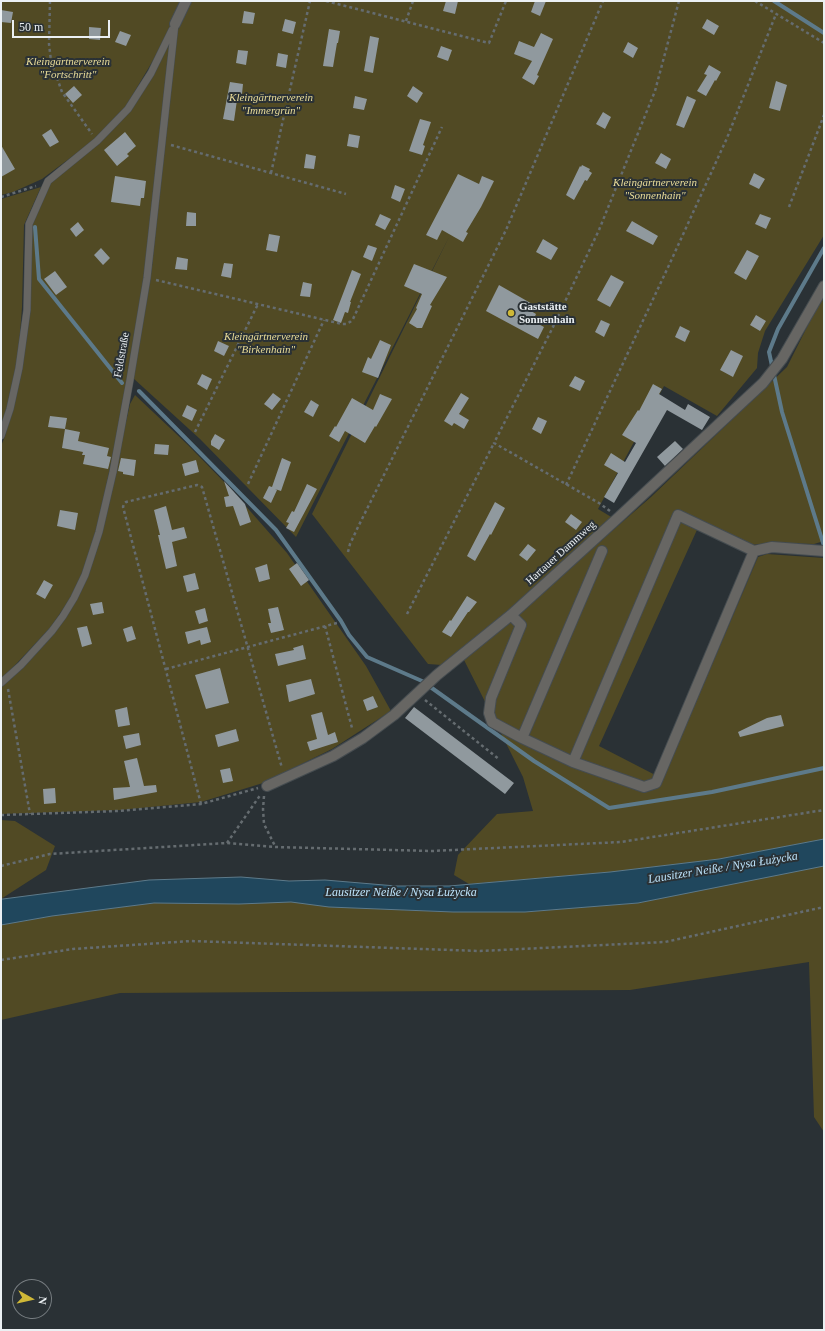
<!DOCTYPE html>
<meta charset="utf-8">
<style>
body{margin:0}
#map{position:relative;width:825px;height:1331px;overflow:hidden;background:#2a3135;font-family:"Times New Roman",serif}
canvas{display:block}
.frame{position:absolute;inset:0;border:2px solid #ebf0f3;pointer-events:none}
.north{position:absolute;left:12px;top:1279px;width:40px;height:40px;box-sizing:border-box;background:#2a3135;border:1px solid #777d81;border-radius:50%;rotate:98deg;font-size:11px;font-weight:700;line-height:16px;text-align:center;color:#ebf0f3}
.north::after{content:'';display:block;margin:auto;width:14px;height:18px;background:#cfb837;clip-path:polygon(50% 0,100% 100%,50% 72%,0 100%)}
.scale{position:absolute;left:12px;top:20px;width:98px;height:18px;box-sizing:border-box;border:2px solid #ebf0f3;border-top:0;padding-left:5px;font-size:12px;line-height:14px;white-space:nowrap;color:#ebf0f3;-webkit-text-stroke:3px #2a3135;paint-order:stroke}
</style>
<div id="map">
<canvas width="825" height="1331"></canvas>
<div class="frame"></div>
<div class="north">N</div>
<div class="scale">50 m</div>
</div>
<script>
const g = document.querySelector('canvas').getContext('2d');
g.lineJoin = 'round';
function fillPath(path, color) { g.fillStyle = color; g.fill(path, 'evenodd'); }
const shape = rows => new Path2D(rows.map(r => 'M' + r).join(''));
function stroke(path, color, width, dash) { g.strokeStyle = color; g.lineWidth = width; g.lineCap = dash ? 'butt' : 'round'; g.setLineDash(dash || []); g.stroke(path); }
function write(font, color, halo, rows, align = 'center') {
  g.font = font + ' "Times New Roman",serif'; g.lineWidth = 4; g.setLineDash([]); g.textBaseline = 'middle'; g.strokeStyle = halo; g.fillStyle = color; for (const [text, x, y, turn = 0] of rows) {
    g.save(); g.translate(x, y); g.rotate((+turn || 0) * Math.PI / 180); g.textAlign = isNaN(turn) ? turn : align; if (halo) g.strokeText(text, 0, 0); g.fillText(text, 0, 0); g.restore();
  }
}
fillPath(shape([
 [1,1,183,1,158,52,126,106,93,141,42,179,13,192,1,195],
 [190,1,824,1,824,235,765,331,758,353,757,368,717,416,664,386,598,509,613,518,507,612,442,665,428,664,312,514,449,237,296,537,200,439,133,378,152,266,159,188,178,25],
 [172,38,144,282,127,385,97,531,76,590,50,628,1,680,1,446,5,436,22,362,33,223,50,184,128,114],
 [41,187,24,225,22,307,18,361,6,412,1,427,1,199],
 [822,297,824,298,824,541,814,544,772,543,751,545,701,521,599,746,663,779,758,557,767,554,824,558,824,839,719,859,610,872,469,884,454,875,458,855,497,814,533,811,523,777,464,660,651,497,787,367],
 [135,395,188,445,229,487,287,553,366,666,391,711,332,749,263,783,201,802,120,810,1,814,1,686,80,593,101,531,130,404],
 [1,820,15,821,55,846,46,870,1,899],
 [824,865,824,1132,814,1117,809,962,630,990,120,993,1,1020,1,925,52,916,154,903,239,904,291,901,329,907,453,912,525,912,638,903]
]), '#514a24');
const water = shape([
 [824,839,824,866,638,903,525,912,453,912,329,907,291,902,239,904,154,903,52,916,1,925,1,899,3,899,149,880,241,877,289,881,325,880,396,886,449,886,610,872,719,859,824,839]
]);
fillPath(water, '#20475d');
stroke(water, '#5d7a8a', 1);
stroke(shape([
 [774,1,824,33],
 [35,227,39,279,122,383],
 [824,248,778,329,769,352,782,412,824,546],
 [139,391,276,530,341,621,349,635,367,657,422,681,534,761,609,808,712,792,824,768]
]), '#5d7a8a', 4);
fillPath(shape([
 [446,1,458,1,455,14,443,11],
 [535,1,546,1,540,16,531,12],
 [1,10,13,12,11,23,1,22],
 [244,11,255,13,253,24,242,23],
 [285,19,296,22,293,34,282,31],
 [707,19,719,26,714,35,702,28],
 [89,27,101,28,100,40,89,39],
 [329,29,340,31,338,43,337,43,333,67,323,66],
 [120,31,131,35,126,46,115,42],
 [541,33,553,39,537,75,539,76,534,85,522,78,532,61,514,54,519,41,534,47],
 [370,36,379,38,373,73,364,71],
 [628,42,638,48,633,58,623,52],
 [441,46,452,50,448,61,437,57],
 [238,50,248,51,246,65,236,63],
 [278,53,288,55,286,68,276,66],
 [709,65,721,72,716,81,715,80,706,96,697,91,707,75,704,74],
 [776,81,787,85,780,111,769,108],
 [230,82,243,84,242,94,238,93,234,121,223,119],
 [74,86,82,95,73,103,65,94],
 [413,86,423,93,417,103,407,96],
 [355,96,367,99,364,110,353,108],
 [687,96,696,100,684,128,676,125],
 [603,112,611,117,605,129,596,124],
 [420,119,431,122,423,145,425,146,422,155,409,151],
 [51,129,59,142,50,147,42,135],
 [125,132,136,146,127,154,129,156,117,166,104,150],
 [349,134,360,136,358,148,347,146],
 [1,145,15,169,1,177],
 [661,153,671,159,666,169,655,163],
 [306,154,316,156,314,169,304,168],
 [582,165,590,169,589,171,592,173,587,181,585,180,574,200,566,195,580,166,581,167],
 [754,173,765,179,759,189,749,184],
 [458,174,479,184,482,176,494,181,481,207,466,232,468,233,463,242,442,230,437,240,426,235],
 [115,176,146,181,144,198,141,198,140,206,111,202],
 [395,185,405,189,400,202,391,198],
 [187,212,196,213,196,226,186,226],
 [380,214,391,219,385,230,375,225],
 [760,214,771,218,766,229,755,224],
 [632,221,658,236,653,245,626,231],
 [78,222,84,230,76,237,70,229],
 [269,234,280,236,277,252,266,250],
 [543,239,558,248,551,260,536,252],
 [368,245,377,248,372,261,363,257],
 [101,248,110,258,103,265,94,255],
 [747,250,759,256,746,280,734,273],
 [177,257,188,259,187,270,175,269],
 [224,263,233,264,231,278,221,276],
 [414,264,447,277,430,305,432,306,422,328,417,328,409,323,417,309,416,308,422,294,404,286],
 [352,270,361,274,350,302,351,302,348,313,345,312,341,323,333,320],
 [55,271,67,287,56,295,44,279],
 [611,275,624,282,610,307,597,300],
 [303,282,312,284,310,297,300,296],
 [499,285,534,305,531,311,536,314,533,321,544,327,538,339,486,311],
 [756,315,766,321,760,331,750,325],
 [601,320,610,324,604,337,595,332],
 [680,326,690,331,685,342,675,337],
 [380,340,391,345,378,378,362,372,368,357,371,359],
 [218,341,229,346,224,356,214,351],
 [731,350,743,356,733,377,720,370],
 [202,374,212,379,207,390,197,384],
 [575,376,585,381,580,391,569,386],
 [653,384,662,389,659,394,685,410,688,404,710,417,702,430,667,410,614,503,604,497,618,473,604,465,611,453,625,462,636,443,622,435,638,410,639,411],
 [273,393,281,399,272,410,264,404],
 [461,393,469,398,459,414,469,420,464,429,454,423,452,426,444,421],
 [380,394,392,399,376,427,375,426,365,443,345,431,339,442,329,436,335,426,336,427,352,398,373,410],
 [311,400,319,405,313,417,304,412],
 [187,405,197,410,192,421,182,416],
 [50,416,67,418,65,429,48,427],
 [538,417,547,421,541,434,532,429],
 [65,429,80,432,78,441,109,448,107,456,111,457,108,469,83,464,85,455,82,455,83,452,62,448],
 [215,434,225,440,219,450,211,445,211,441],
 [675,441,683,449,665,466,657,457],
 [155,444,169,445,168,455,154,454],
 [121,458,136,460,134,476,123,474,123,472,118,471],
 [282,458,291,462,281,491,275,489,277,490,271,503,263,498,269,486,272,487],
 [196,460,199,472,185,476,182,464],
 [224,481,245,504,251,522,240,526,233,506,226,507,224,497,229,496],
 [307,484,317,489,294,532,286,528,289,523,286,522,292,511,294,512],
 [495,502,505,508,491,535,490,534,475,561,467,556],
 [166,506,172,530,184,527,187,538,172,542,177,566,166,569,158,535,160,535,154,510],
 [60,510,78,513,75,530,57,526],
 [571,514,582,522,576,530,565,522],
 [528,544,536,550,527,561,519,555],
 [297,563,309,580,301,586,289,569],
 [267,564,270,579,259,582,255,568],
 [195,573,199,589,187,592,183,576],
 [44,580,53,585,45,599,36,594],
 [467,596,477,602,469,612,468,612,451,637,442,632,450,620,451,621],
 [102,602,104,613,93,615,90,604],
 [278,607,284,630,271,633,268,623,271,623,268,609],
 [205,608,208,621,199,624,195,611],
 [87,626,92,644,82,647,77,628],
 [132,626,136,639,127,642,123,629],
 [207,627,211,642,201,645,200,640,188,644,185,632],
 [303,645,306,659,278,666,275,654,294,650,293,648],
 [220,668,229,703,206,709,195,675],
 [311,679,315,694,289,702,286,685],
 [373,696,378,707,367,711,363,700],
 [127,707,130,725,118,727,115,710],
 [414,707,514,783,505,794,405,718],
 [322,712,328,735,335,732,338,742,310,751,307,742,317,739,311,715],
 [781,715,784,726,740,737,738,732,767,718],
 [236,729,239,741,218,747,215,735],
 [139,733,141,745,126,749,123,736],
 [137,758,144,786,156,785,157,792,114,800,113,788,130,787,124,761],
 [230,768,233,781,223,783,220,770],
 [55,788,56,803,44,804,43,789]
]), '#90999e');
const service = shape([
 [1,436,10,409,19,368,27,310,29,224,33,215,48,181,97,141,128,109,151,73,172,30],
 [1,683,21,665,52,631,63,616,74,598,85,575,99,532,113,472,130,380,147,278,175,24]
]);
const minor = shape([
 [175,24,186,1],
 [511,615,521,625,491,698,489,713,492,722,522,738,573,762,644,787,656,783,754,551,772,547,824,551],
 [522,738,602,551],
 [573,762,678,515,754,551],
 [267,786,333,756,363,738,394,715,437,675,511,615,619,517,763,383,782,359,824,286]
]);
stroke(service, '#454c50', 8);
stroke(minor, '#454c50', 12);
stroke(shape([
 [50,1,49,44,51,61,62,92,92,134],
 [326,1,489,43,506,1],
 [755,1,824,43],
 [406,21,413,1],
 [171,145,346,194],
 [271,173,310,1],
 [1,197,36,186],
 [789,207,824,115],
 [156,280,342,324,346,324,350,322,353,319,442,127],
 [195,432,258,304],
 [248,484,324,320],
 [566,485,670,263,727,138,776,14],
 [610,511,599,503,494,443,552,329,599,230,655,91,679,1],
 [348,552,350,544,358,527,506,230,603,1],
 [407,614,494,443],
 [325,626,352,728],
 [166,669,337,623],
 [8,689,30,814],
 [425,700,500,760],
 [264,796,263,809,264,824,275,846],
 [201,804,123,507,124,504,126,502,197,485,202,487,282,768],
 [1,815,118,811,201,804,258,788],
 [227,843,261,794],
 [1,866,50,854,227,843,275,847,432,851,621,842,824,810],
 [1,960,73,949,191,941,480,951,665,942,824,907]
]), '#656c70', 2.5, [3, 3]);
stroke(service, '#676663', 7);
stroke(minor, '#676663', 10);
for (const [x, y, r, color] of [
 [511,313,4,"#cfb837"]
]) { const dot = new Path2D(); dot.arc(x, y, r, 0, 2 * Math.PI); g.fillStyle = color; g.fill(dot); stroke(dot, '#2a3135', 1.5); }
write('italic 11px', '#e9dc98', '#2a3135', [
 ["Kleingärtnerverein",68,62],
 ["\"Fortschritt\"",68,75],
 ["Kleingärtnerverein",271,98],
 ["\"Immergrün\"",271,111],
 ["Kleingärtnerverein",655,183],
 ["\"Sonnenhain\"",655,196],
 ["Kleingärtnerverein",266,337],
 ["\"Birkenhain\"",266,350]
]);
write('bold 11px', '#ebf0f3', '#2a3135', [
 ["Gaststätte",519,307],
 ["Sonnenhain",519,320]
], 'left');
write('11px', '#ebf0f3', '#2a3135', [
 ["Feldstraße",122,355,-80],
 ["Hartauer Dammweg",561,553,-42]
]);
write('italic 12px', '#bee5fd', '#2a3135', [
 ["Lausitzer Neiße / Nysa Łużycka",723,868,-9],
 ["Lausitzer Neiße / Nysa Łużycka",401,893]
]);
</script>
